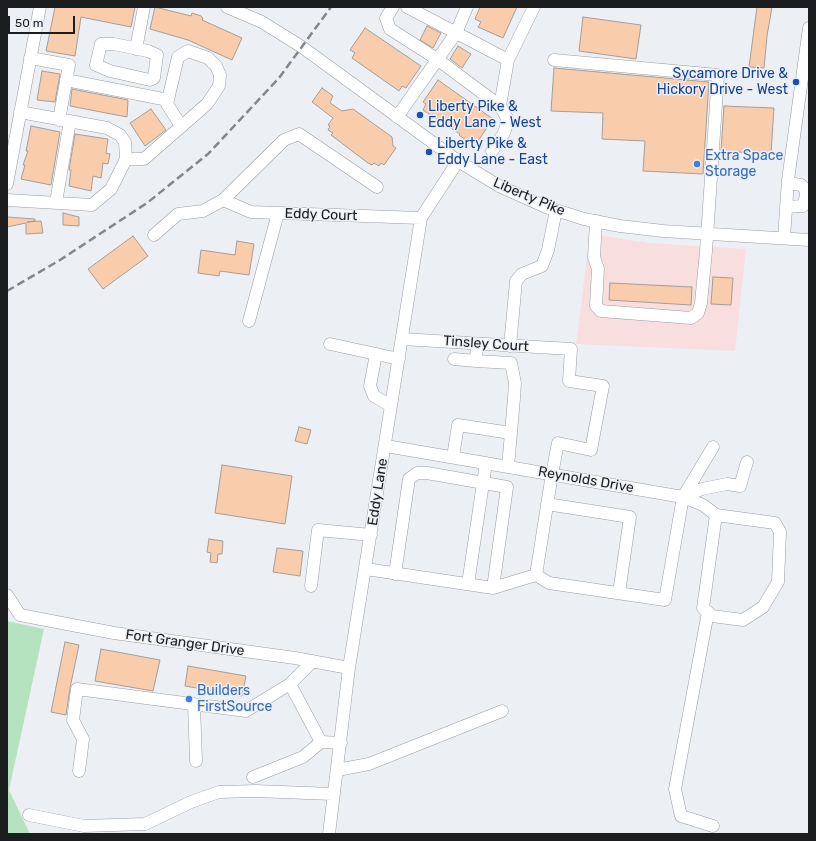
<!DOCTYPE html>
<style>
body{margin:0}
#map{position:relative;width:816px;height:841px;overflow:hidden;background:#ecf0f4;font-family:Rubik,sans-serif}
canvas{display:block}
.frame{position:absolute;inset:0;border:8px solid #1b1d1e;pointer-events:none}
.scale{position:absolute;left:8px;top:16px;width:67px;height:18px;box-sizing:border-box;border:2px solid #1b1d1e;border-top:0;padding-left:5px;font-size:12px;line-height:14px;white-space:nowrap;color:#1b1d1e;-webkit-text-stroke:3px #ecf0f4;paint-order:stroke}
</style>
<div id="map">
<canvas width="816" height="841"></canvas>
<div class="frame"></div>
<div class="scale">50 m</div>
</div>
<script>
const g = document.querySelector('canvas').getContext('2d');
g.lineJoin = 'round';
function fillPath(path, color) { g.fillStyle = color; g.fill(path, 'evenodd'); }
const shape = rows => new Path2D(rows.map(r => 'M' + r).join(''));
function stroke(path, color, width, dash) { g.strokeStyle = color; g.lineWidth = width; g.lineCap = dash ? 'butt' : 'round'; g.setLineDash(dash || []); g.stroke(path); }
function write(font, color, halo, rows, align = 'center') {
  g.font = font + ' Rubik,sans-serif'; g.lineWidth = 3; g.setLineDash([]); g.textBaseline = 'middle'; g.strokeStyle = halo; g.fillStyle = color; for (const [text, x, y, turn = 0] of rows) {
    g.save(); g.translate(x, y); g.rotate((+turn || 0) * Math.PI / 180); g.textAlign = isNaN(turn) ? turn : align; if (halo) g.strokeText(text, 0, 0); g.fillText(text, 0, 0); g.restore();
  }
}
fillPath(shape([
 [590,234,649,243,746,249,735,351,576,344]
]), '#f9dee0');
fillPath(shape([
 [7,621,44,629,9,790,30,834,7,834]
]), '#b6e3bf');
const building = shape([
 [55,7,135,7,131,27,81,17,75,56,46,51,55,7],
 [155,7,191,16,192,13,201,16,203,18,202,20,242,38,232,60,188,40,150,29,155,7],
 [480,7,517,7,503,38,478,27,481,22,475,19,480,7],
 [757,7,772,7,767,36,764,68,749,67,757,7],
 [583,17,641,25,636,59,579,51,583,17],
 [427,26,441,33,433,48,420,40,427,26],
 [365,28,421,66,406,88,402,86,399,91,352,58,355,53,350,50,365,28],
 [458,46,471,54,462,68,450,59,458,46],
 [554,68,709,82,703,174,643,171,645,141,602,139,603,113,551,111,554,68],
 [42,71,60,74,55,102,37,100,42,71],
 [438,80,493,119,478,141,474,138,470,143,459,135,460,134,423,110,426,104,423,102,438,80],
 [322,88,333,96,330,103,342,111,353,109,392,137,393,146,396,148,384,165,381,163,379,166,374,163,372,165,368,163,331,135,333,133,328,130,330,126,328,125,333,118,312,102,322,88],
 [72,89,128,100,127,117,70,106,72,89],
 [724,106,774,108,771,154,721,151,724,106],
 [151,109,166,130,145,146,130,123,151,109],
 [31,126,60,132,51,185,21,179,25,165,23,165,28,151,26,151,31,126],
 [75,134,108,139,106,153,110,154,108,164,103,163,101,178,93,176,91,191,69,186,71,170,69,170,75,134],
 [63,213,79,217,79,226,63,225,63,213],
 [7,217,35,219,35,221,27,222,41,221,43,233,26,234,26,223,7,227,7,217],
 [133,236,148,256,103,289,88,269,133,236],
 [237,241,254,244,249,275,220,271,219,276,198,273,201,250,235,255,237,241],
 [713,277,733,278,731,305,711,304,713,277],
 [610,283,692,287,691,305,609,300,610,283],
 [299,427,311,430,307,444,295,441,299,427],
 [222,465,292,476,285,524,215,513,222,465],
 [209,539,223,541,222,554,218,554,217,563,210,562,211,553,207,552,209,539],
 [277,548,303,551,300,576,273,572,277,548],
 [65,642,79,645,70,688,66,715,51,712,65,642],
 [101,649,160,660,153,691,95,681,101,649],
 [188,666,246,676,242,696,185,686,188,666]
]);
fillPath(building, '#f9cdac');
stroke(building, '#a29e9a', 1);
const minor = shape([
 [227,7,262,22,302,47,458,161,499,186,546,207,584,219,620,226,663,231,809,240],
 [393,7,386,18,390,29,437,59,500,106],
 [407,7,508,60],
 [101,44,114,44,148,51,157,55,154,78,150,80,110,71,96,65,101,44],
 [136,49,144,7],
 [30,58,69,65,59,120],
 [554,60,718,75,706,251,701,303,698,313,691,318,601,311,596,306,598,269,594,257,596,221],
 [66,80,168,100],
 [397,117,456,33,467,7],
 [492,151,504,133,506,127,507,118,500,106,508,60,534,7],
 [126,159,144,159,207,104,219,86,220,75,216,66,208,58,188,51,178,57,167,104,181,126],
 [7,184,40,7],
 [7,200,92,205,111,189,126,159,125,142,120,135,107,128,20,112],
 [223,200,251,212,421,218],
 [56,202,70,121],
 [786,207,803,206,806,196,806,190,801,185,788,183],
 [154,235,178,214,203,211,223,200,284,140,299,134,377,187],
 [784,238,788,180,809,28],
 [249,321,278,213],
 [402,339,571,349,569,381,603,386,591,450,558,443,552,474,536,575,549,583,665,600,683,497,713,447],
 [330,344,399,359],
 [477,344,476,361,511,363,515,383,514,398,508,467],
 [510,346,516,281,522,274,542,266,548,250,556,210],
 [376,354,370,386,374,396,391,406],
 [454,359,476,361],
 [386,446,683,497,703,505,716,515,775,523,780,532,778,582,763,607,743,620,712,616,703,608,716,515],
 [453,457,458,425,511,433],
 [683,497,702,489,727,484,740,486,747,462],
 [547,504,630,517,619,593],
 [366,569,493,588,536,575],
 [395,574,409,479,417,473,427,473,507,487,493,588],
 [468,584,486,463],
 [311,586,318,530,371,535],
 [7,595,20,615,114,633,295,658,349,668],
 [708,612,675,789,681,816,713,826],
 [313,661,290,684,321,742],
 [194,704,196,761],
 [337,770,369,764,502,711],
 [79,771,83,739,73,720,77,689,246,711,290,684],
 [253,777,303,757,321,742,341,743],
 [29,815,84,826,145,824,191,802,219,792,256,791,333,794],
 [329,834,349,668,421,218,458,161]
]);
stroke(minor, '#999ca0', 13);
stroke(minor, '#fff', 12);
stroke(shape([
 [7,291,60,260,147,203,208,154,279,78,331,7]
]), '#848789', 2.5, [8, 4]);
for (const [x, y, r, color] of [
 [796,82,4,"#1a4fb4"],
 [420,115,4,"#1a4fb4"],
 [429,152,4,"#1a4fb4"],
 [697,164,4,"#3f7fe0"],
 [189,699,4,"#3f7fe0"]
]) { const dot = new Path2D(); dot.arc(x, y, r, 0, 2 * Math.PI); g.fillStyle = color; g.fill(dot); stroke(dot, '#ecf0f4', 1.5); }
write('14px', '#164399', '#ecf0f4', [
 ["Sycamore Drive &",788,74,"right"],
 ["Hickory Drive - West",788,90,"right"],
 ["Liberty Pike &",428,107],
 ["Eddy Lane - West",428,123],
 ["Liberty Pike &",437,144],
 ["Eddy Lane - East",437,160]
], 'left');
write('14px', '#366cbe', '#ecf0f4', [
 ["Extra Space",705,156],
 ["Storage",705,172],
 ["Builders",197,691],
 ["FirstSource",197,707]
], 'left');
write('14px', '#1b1d1e', '#ecf0f4', [
 ["Liberty Pike",529,197,23],
 ["Eddy Court",321,215,2],
 ["Tinsley Court",486,344,4],
 ["Reynolds Drive",586,480,10],
 ["Eddy Lane",378,492,-81],
 ["Fort Granger Drive",185,643,8]
]);
</script>
